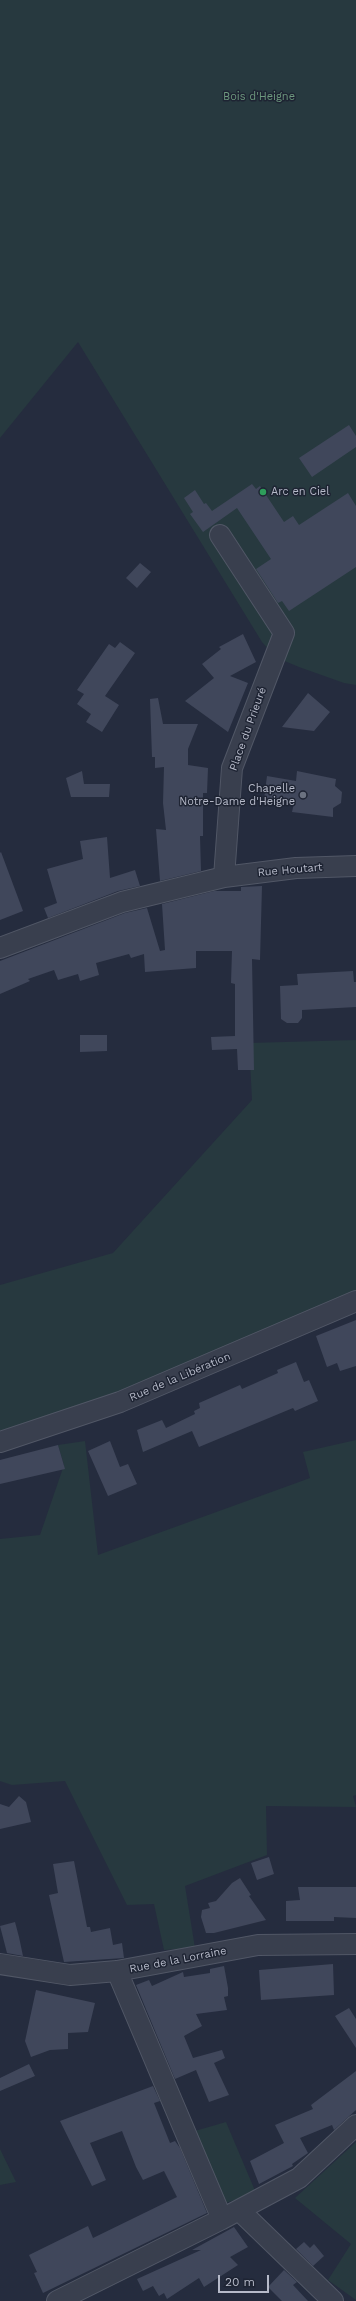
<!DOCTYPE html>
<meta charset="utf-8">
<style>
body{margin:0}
#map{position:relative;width:356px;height:2301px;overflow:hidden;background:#252c3e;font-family:"Work Sans",sans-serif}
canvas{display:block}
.scale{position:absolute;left:218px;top:2275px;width:51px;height:18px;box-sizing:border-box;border:2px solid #b6bac9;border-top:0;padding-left:5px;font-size:12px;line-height:14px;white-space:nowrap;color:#b6bac9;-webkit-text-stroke:3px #1e2433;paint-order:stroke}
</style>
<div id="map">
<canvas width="356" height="2301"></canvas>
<div class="scale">20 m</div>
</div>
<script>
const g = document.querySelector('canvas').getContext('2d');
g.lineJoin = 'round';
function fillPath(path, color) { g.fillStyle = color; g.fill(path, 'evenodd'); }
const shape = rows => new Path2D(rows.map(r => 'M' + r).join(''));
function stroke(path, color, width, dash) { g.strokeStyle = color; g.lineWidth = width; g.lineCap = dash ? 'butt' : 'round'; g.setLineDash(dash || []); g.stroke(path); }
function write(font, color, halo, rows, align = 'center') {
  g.font = font + ' "Work Sans",sans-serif'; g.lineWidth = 3; g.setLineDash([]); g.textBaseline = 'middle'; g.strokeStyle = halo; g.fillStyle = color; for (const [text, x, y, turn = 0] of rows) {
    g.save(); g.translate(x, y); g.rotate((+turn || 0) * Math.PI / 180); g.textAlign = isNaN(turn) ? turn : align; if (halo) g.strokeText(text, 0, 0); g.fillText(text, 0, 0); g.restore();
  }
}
fillPath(shape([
 [0,0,356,0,356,685,344,683,299,667,275,657,262,642,78,342,0,438],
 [356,1040,356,1301,0,1442,0,1285,113,1253,252,1100,249,1043],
 [356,1440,356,1795,353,1796,356,1807,266,1806,267,1855,185,1886,195,1948,164,1950,154,1904,127,1905,65,1781,12,1785,0,1781,0,1539,40,1535,64,1465,58,1445,85,1441,98,1555,310,1478,303,1452],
 [226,2122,256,2193,223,2204,195,2131],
 [356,2142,356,2300,328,2280,351,2244,295,2198],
 [0,2149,16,2182,0,2185]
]), '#27393f');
fillPath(shape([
 [349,425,356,436,356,447,312,477,299,458],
 [252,484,256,489,260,486,284,522,293,516,299,525,348,493,356,506,356,567,289,611,282,601,278,603,256,569,271,559,237,508,203,532,190,514,193,512,184,498,195,490,204,504,206,503,212,511],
 [140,563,151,572,137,588,126,578],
 [243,634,256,662,230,676,248,683,228,732,185,701,214,678,202,664,221,649,219,647],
 [120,642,135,653,105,696,119,705,102,732,86,722,91,714,77,704,84,694,77,690,109,644,115,648],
 [308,693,330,712,314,731,282,727],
 [158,698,163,724,198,724,188,749,188,765,208,768,207,793,203,793,203,836,200,836,201,871,160,881,156,829,166,830,163,803,164,767,155,768,155,757,152,757,150,699],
 [82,771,84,784,110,784,109,797,71,797,66,778],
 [297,771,336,779,335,786,342,792,341,803,333,808,333,817,292,812,294,803,264,799,267,776,296,781],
 [107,837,110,878,135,870,140,886,118,891,48,918,44,908,57,903,47,869,83,859,80,841],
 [1,852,23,911,0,920,0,853],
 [262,886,260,960,252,959,254,1070,238,1070,237,1049,212,1050,211,1037,235,1036,235,984,231,983,232,951,196,951,196,968,145,972,144,954,131,958,129,954,96,963,99,975,80,981,78,974,58,980,54,970,28,979,30,981,0,994,0,961,125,913,147,908,160,951,165,950,162,904,214,891,241,891,241,887],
 [353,971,354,982,356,982,356,1007,302,1010,302,1018,298,1023,287,1023,281,1019,280,986,298,985,297,974],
 [80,1035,107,1035,107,1051,80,1052],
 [356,1320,356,1366,340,1371,337,1363,327,1367,316,1336],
 [296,1362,304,1382,309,1380,318,1401,295,1411,293,1408,199,1447,192,1431,143,1452,137,1430,162,1420,166,1428,195,1414,194,1411,200,1408,199,1403,240,1385,242,1389,278,1373,277,1370],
 [110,1441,120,1467,128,1464,137,1484,108,1496,88,1451],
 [58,1445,65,1469,0,1484,0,1460],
 [19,1796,26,1802,31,1822,0,1829,0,1804,9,1807],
 [269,1857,274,1874,257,1880,251,1863],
 [74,1861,87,1927,90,1927,91,1932,110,1928,113,1945,122,1943,124,1958,64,1962,49,1895,58,1893,53,1864],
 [240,1878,251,1895,249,1896,266,1920,214,1933,206,1933,201,1917,202,1910,210,1908,208,1903,216,1901,232,1883],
 [298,1887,356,1887,356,1918,334,1917,334,1921,286,1921,286,1901,300,1900],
 [15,1922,19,1937,23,1956,7,1953,0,1926],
 [333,1964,334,1995,261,2000,259,1970],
 [224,1966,228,1988,228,1996,224,1997,227,2010,196,2014,202,2026,184,2036,193,2058,222,2050,225,2058,214,2063,229,2095,209,2102,196,2070,175,2079,136,1985,149,1980,152,1986,183,1972,184,1977,210,1973,210,1969],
 [36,1990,95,2003,88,2032,68,2033,68,2049,50,2050,31,2057,25,2041],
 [349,2008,356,2019,356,2048,335,2016],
 [29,2064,35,2076,0,2091,0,2078],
 [356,2071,356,2110,334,2130,332,2125,300,2138,308,2153,292,2164,293,2166,259,2184,250,2161,284,2143,275,2125,313,2109,311,2105],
 [153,2086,160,2101,154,2103,170,2143,175,2141,180,2148,207,2213,43,2293,34,2273,37,2272,29,2255,88,2226,93,2238,177,2197,164,2171,143,2180,136,2167,122,2131,90,2143,106,2180,92,2186,60,2121],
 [234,2227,248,2247,230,2257,238,2265,204,2287,199,2278,167,2299,164,2293,159,2296,153,2286,143,2291,137,2279,201,2250,192,2250],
 [304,2242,310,2248,314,2244,324,2256,313,2266,296,2249],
 [284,2270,297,2282,293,2285,308,2301,282,2301,268,2287]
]), '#40475b');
const minor = shape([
 [220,535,284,633,232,768,224,877],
 [0,948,122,902,224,877,296,868,356,866],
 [0,1442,120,1402,356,1301],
 [0,1964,70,1975,117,1971,258,1945,356,1944],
 [117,1971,222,2219],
 [239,2210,333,2301],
 [57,2301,222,2219,299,2178,356,2125]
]);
stroke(minor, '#515766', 22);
stroke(minor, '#393f4e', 20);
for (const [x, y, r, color] of [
 [263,492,4,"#2e9e5b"],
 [303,795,4,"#6b7280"]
]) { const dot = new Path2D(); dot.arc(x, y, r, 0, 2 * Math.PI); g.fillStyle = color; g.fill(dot); stroke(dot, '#1e2433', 1.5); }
write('11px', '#6d997e', '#1e2433', [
 ["Bois d'Heigne",259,97]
]);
write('11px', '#b6bac9', '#1e2433', [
 ["Arc en Ciel",271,492],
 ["Chapelle",295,789,"right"],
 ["Notre-Dame d'Heigne",295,802,"right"]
], 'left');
write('11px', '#b6bac9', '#1e2433', [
 ["Place du Prieuré",248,729,-70],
 ["Rue Houtart",290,870,-5],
 ["Rue de la Libération",180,1377,-23],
 ["Rue de la Lorraine",178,1960,-11]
]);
</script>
